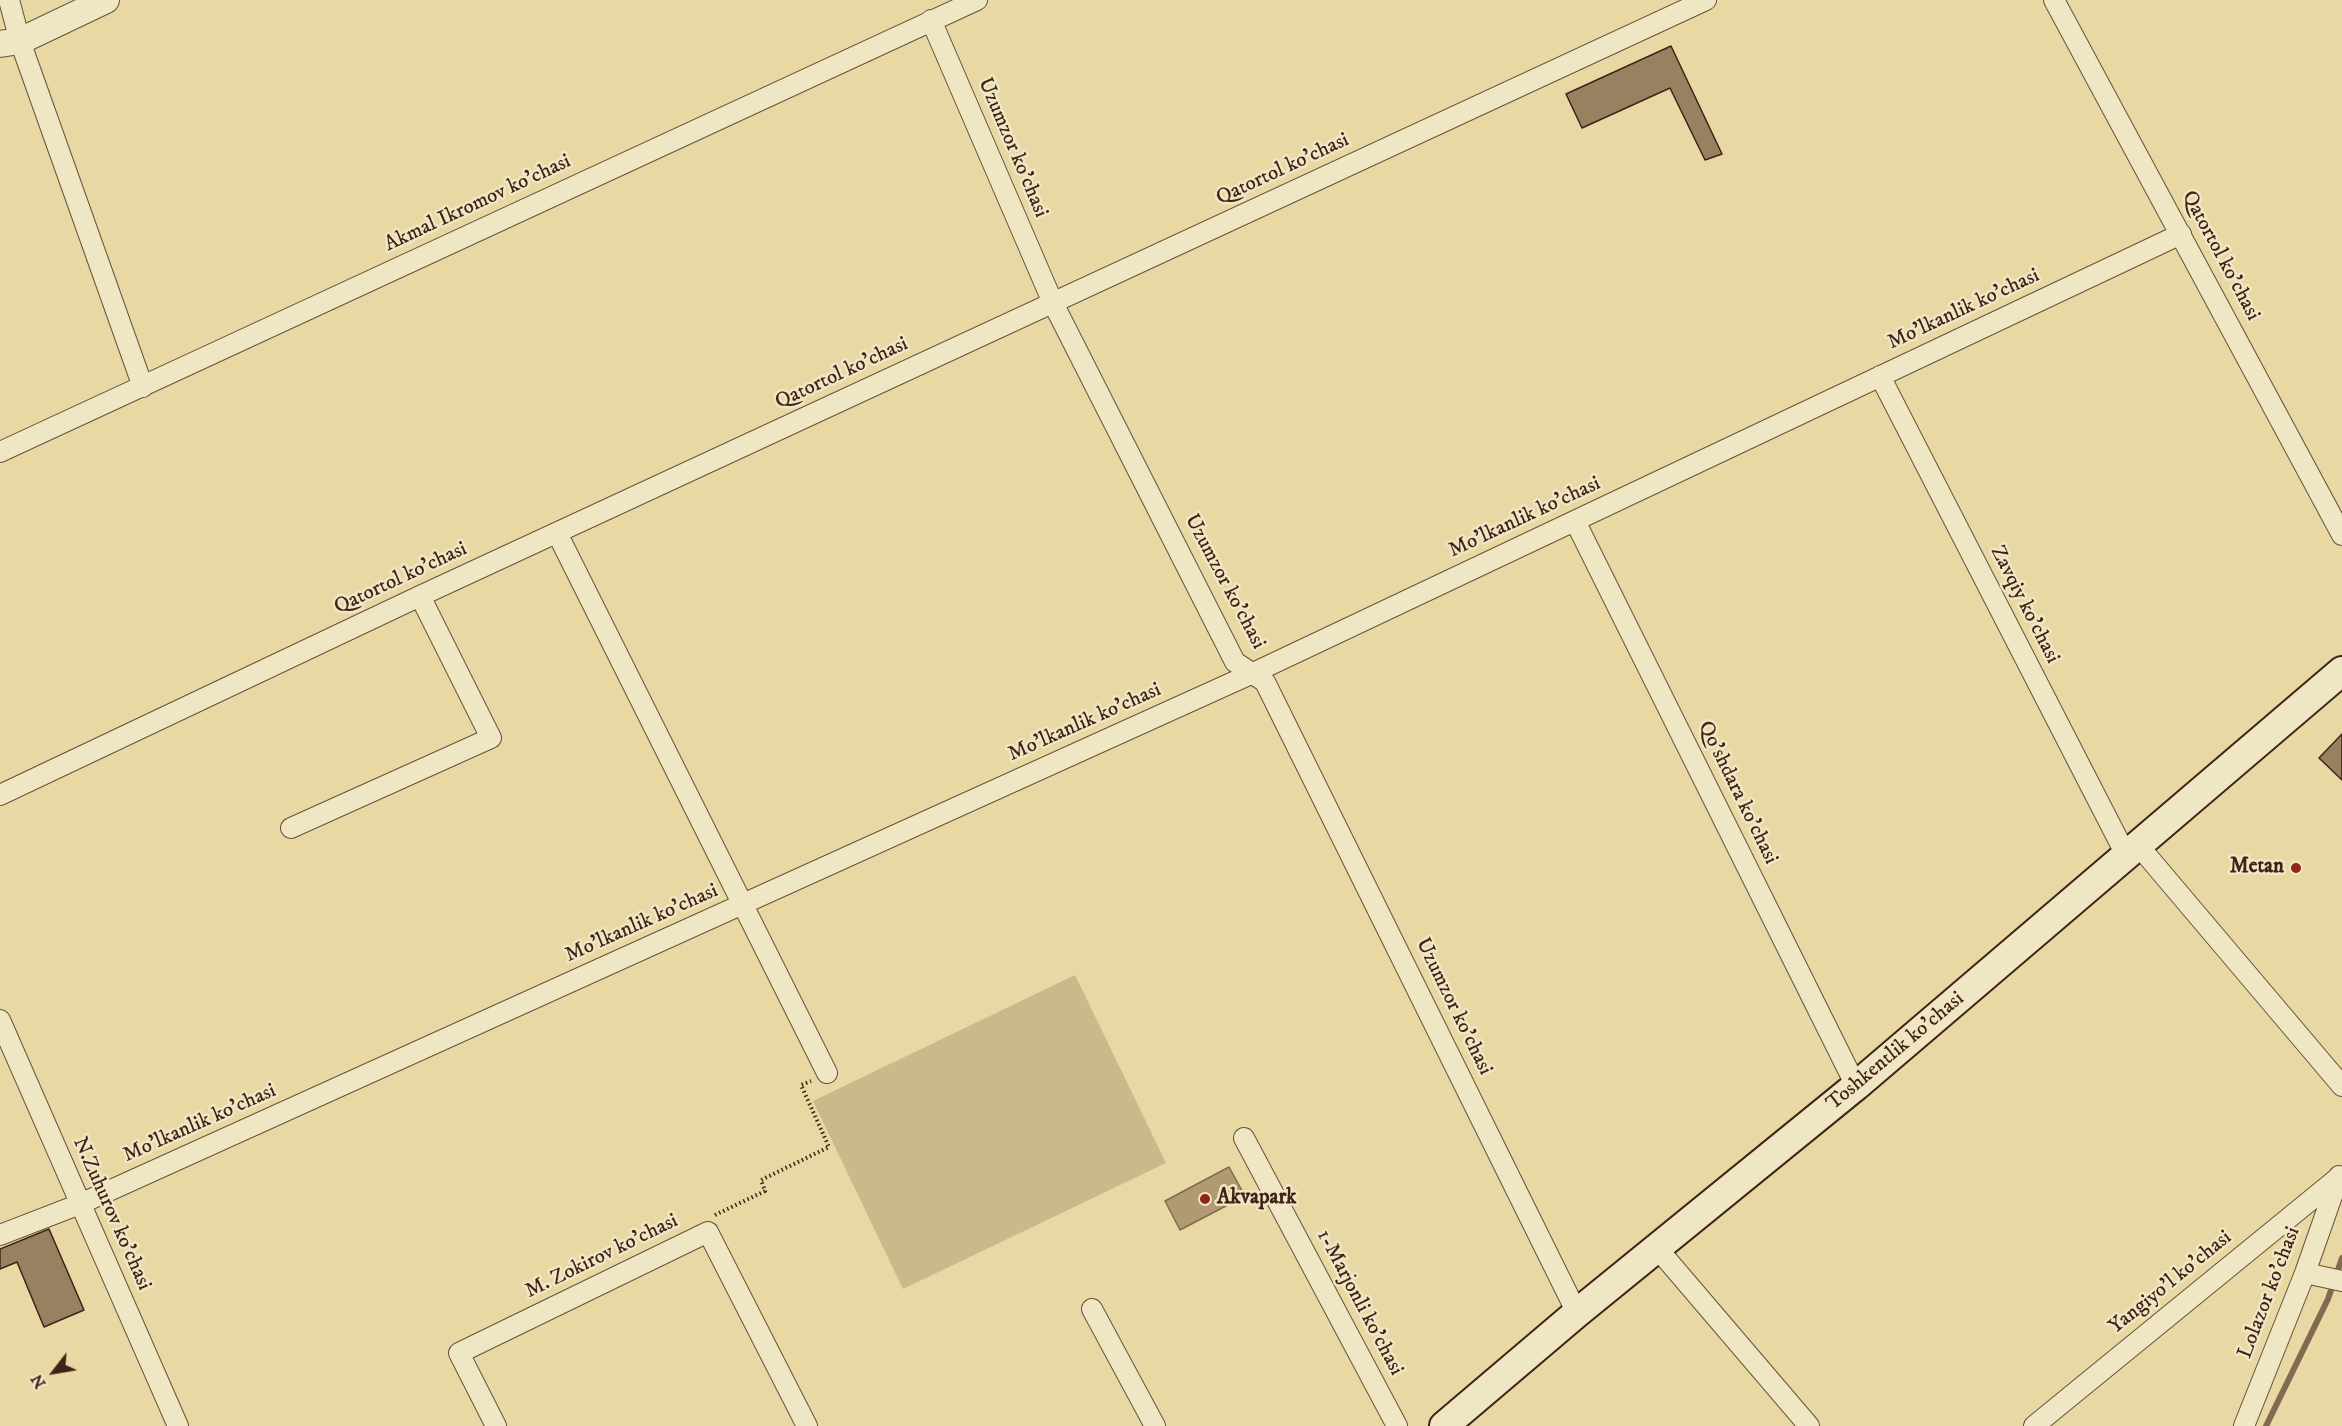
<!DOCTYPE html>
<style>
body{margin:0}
#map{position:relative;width:2342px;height:1426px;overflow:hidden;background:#e7d8a4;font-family:"IM FELL DW Pica",serif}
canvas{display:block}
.north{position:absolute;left:24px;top:1342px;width:60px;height:60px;-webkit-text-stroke:4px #efe6c4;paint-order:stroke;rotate:239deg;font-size:16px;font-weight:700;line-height:24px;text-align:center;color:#412216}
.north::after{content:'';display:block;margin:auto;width:21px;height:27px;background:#412216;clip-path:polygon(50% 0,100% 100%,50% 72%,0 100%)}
</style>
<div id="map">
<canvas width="2342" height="1426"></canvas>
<div class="north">N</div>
</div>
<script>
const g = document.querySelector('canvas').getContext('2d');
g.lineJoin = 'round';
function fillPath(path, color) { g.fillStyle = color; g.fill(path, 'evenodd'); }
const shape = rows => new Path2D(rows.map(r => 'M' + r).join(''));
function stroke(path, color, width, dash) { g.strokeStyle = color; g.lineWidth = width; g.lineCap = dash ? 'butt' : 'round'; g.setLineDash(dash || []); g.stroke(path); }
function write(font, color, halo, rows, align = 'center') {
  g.font = font + ' "IM FELL DW Pica",serif'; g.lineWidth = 5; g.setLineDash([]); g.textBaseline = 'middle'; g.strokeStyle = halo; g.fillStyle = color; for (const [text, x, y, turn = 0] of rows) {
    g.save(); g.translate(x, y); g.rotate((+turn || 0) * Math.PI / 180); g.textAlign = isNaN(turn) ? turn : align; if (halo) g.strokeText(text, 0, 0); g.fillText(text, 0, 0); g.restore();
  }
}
fillPath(shape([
 [1075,975,1166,1163,903,1289,813,1101]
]), '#cbb98c');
const water = shape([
 [1229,1167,1245,1196,1180,1230,1165,1201,1229,1167]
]);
fillPath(water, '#af9a74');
stroke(water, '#836a4e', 1.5);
stroke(shape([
 [2266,1426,2328,1299,2342,1258]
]), '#836a4e', 6);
const building = shape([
 [1671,46,1722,154,1705,160,1670,88,1582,128,1566,94,1671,46],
 [2342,734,2342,780,2319,758,2342,734],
 [49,1229,84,1310,44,1327,17,1262,0,1269,0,1249,49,1229]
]);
fillPath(building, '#978160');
stroke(building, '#412216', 1.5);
const minor = shape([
 [9,0,20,41,143,387],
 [2054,0,2342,535],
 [931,20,1053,303,1235,662,1265,682,1577,1313],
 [1880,376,2126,855],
 [0,452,977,0],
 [1575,521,1856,1086],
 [557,533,827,1073],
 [0,795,420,596,1706,0],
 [291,828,491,738,420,596],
 [2138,845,2342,1086],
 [0,1020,178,1426],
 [1244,1138,1397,1426],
 [0,1235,80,1204,1251,674,2181,234],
 [1657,1248,1809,1426],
 [2305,1273,2342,1281],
 [1092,1309,1155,1426],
 [496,1426,459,1353,708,1232,807,1426],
 [2034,1426,2339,1177],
 [2244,1426,2305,1273,2339,1176]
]);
const tertiary = shape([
 [0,44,20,41,106,0]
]);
const secondary = shape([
 [1444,1426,1577,1313,1856,1086,2342,671]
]);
stroke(minor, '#6a503a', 22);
stroke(tertiary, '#6a503a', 28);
stroke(secondary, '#412216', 32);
stroke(shape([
 [715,1215,765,1191,761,1180,829,1147,801,1085,811,1081]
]), '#412216', 4, [1.5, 3]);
stroke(minor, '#efe6c4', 20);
stroke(tertiary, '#efe6c4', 26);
stroke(secondary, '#efe6c4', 28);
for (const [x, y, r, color] of [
 [2296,868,6,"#8f2418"],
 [1205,1199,6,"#8f2418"]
]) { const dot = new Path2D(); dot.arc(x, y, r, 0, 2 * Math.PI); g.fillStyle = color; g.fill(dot); stroke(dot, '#efe6c4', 2); }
write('21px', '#412216', '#efe6c4', [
 ["Uzumzor ko'chasi",1012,148,67],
 ["Qatortol ko'chasi",1283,170,-25],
 ["Akmal Ikromov ko'chasi",478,204,-25],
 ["Qatortol ko'chasi",2220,256,62],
 ["Mo'lkanlik ko'chasi",1964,310,-25],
 ["Qatortol ko'chasi",842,374,-25],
 ["Mo'lkanlik ko'chasi",1525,518,-25],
 ["Qatortol ko'chasi",401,579,-25],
 ["Uzumzor ko'chasi",1224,582,62],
 ["Zavqiy ko'chasi",2024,605,63],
 ["Mo'lkanlik ko'chasi",1085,723,-24],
 ["Qo'shdara ko'chasi",1737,793,64],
 ["Mo'lkanlik ko'chasi",642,924,-24],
 ["Uzumzor ko'chasi",1453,1007,64],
 ["Toshkentlik ko'chasi",1896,1052,-40],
 ["Mo'lkanlik ko'chasi",200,1124,-24],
 ["N.Zuhurov ko'chasi",111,1214,66],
 ["M. Zokirov ko'chasi",602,1257,-26],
 ["Yangiyo'l ko'chasi",2171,1283,-39],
 ["Lolazor ko'chasi",2270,1293,-69],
 ["1-Marjonli ko'chasi",1359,1303,62]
]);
write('bold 21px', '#412216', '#efe6c4', [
 ["Metan",2284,868],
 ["Akvapark",1217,1199,"left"]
], 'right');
</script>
